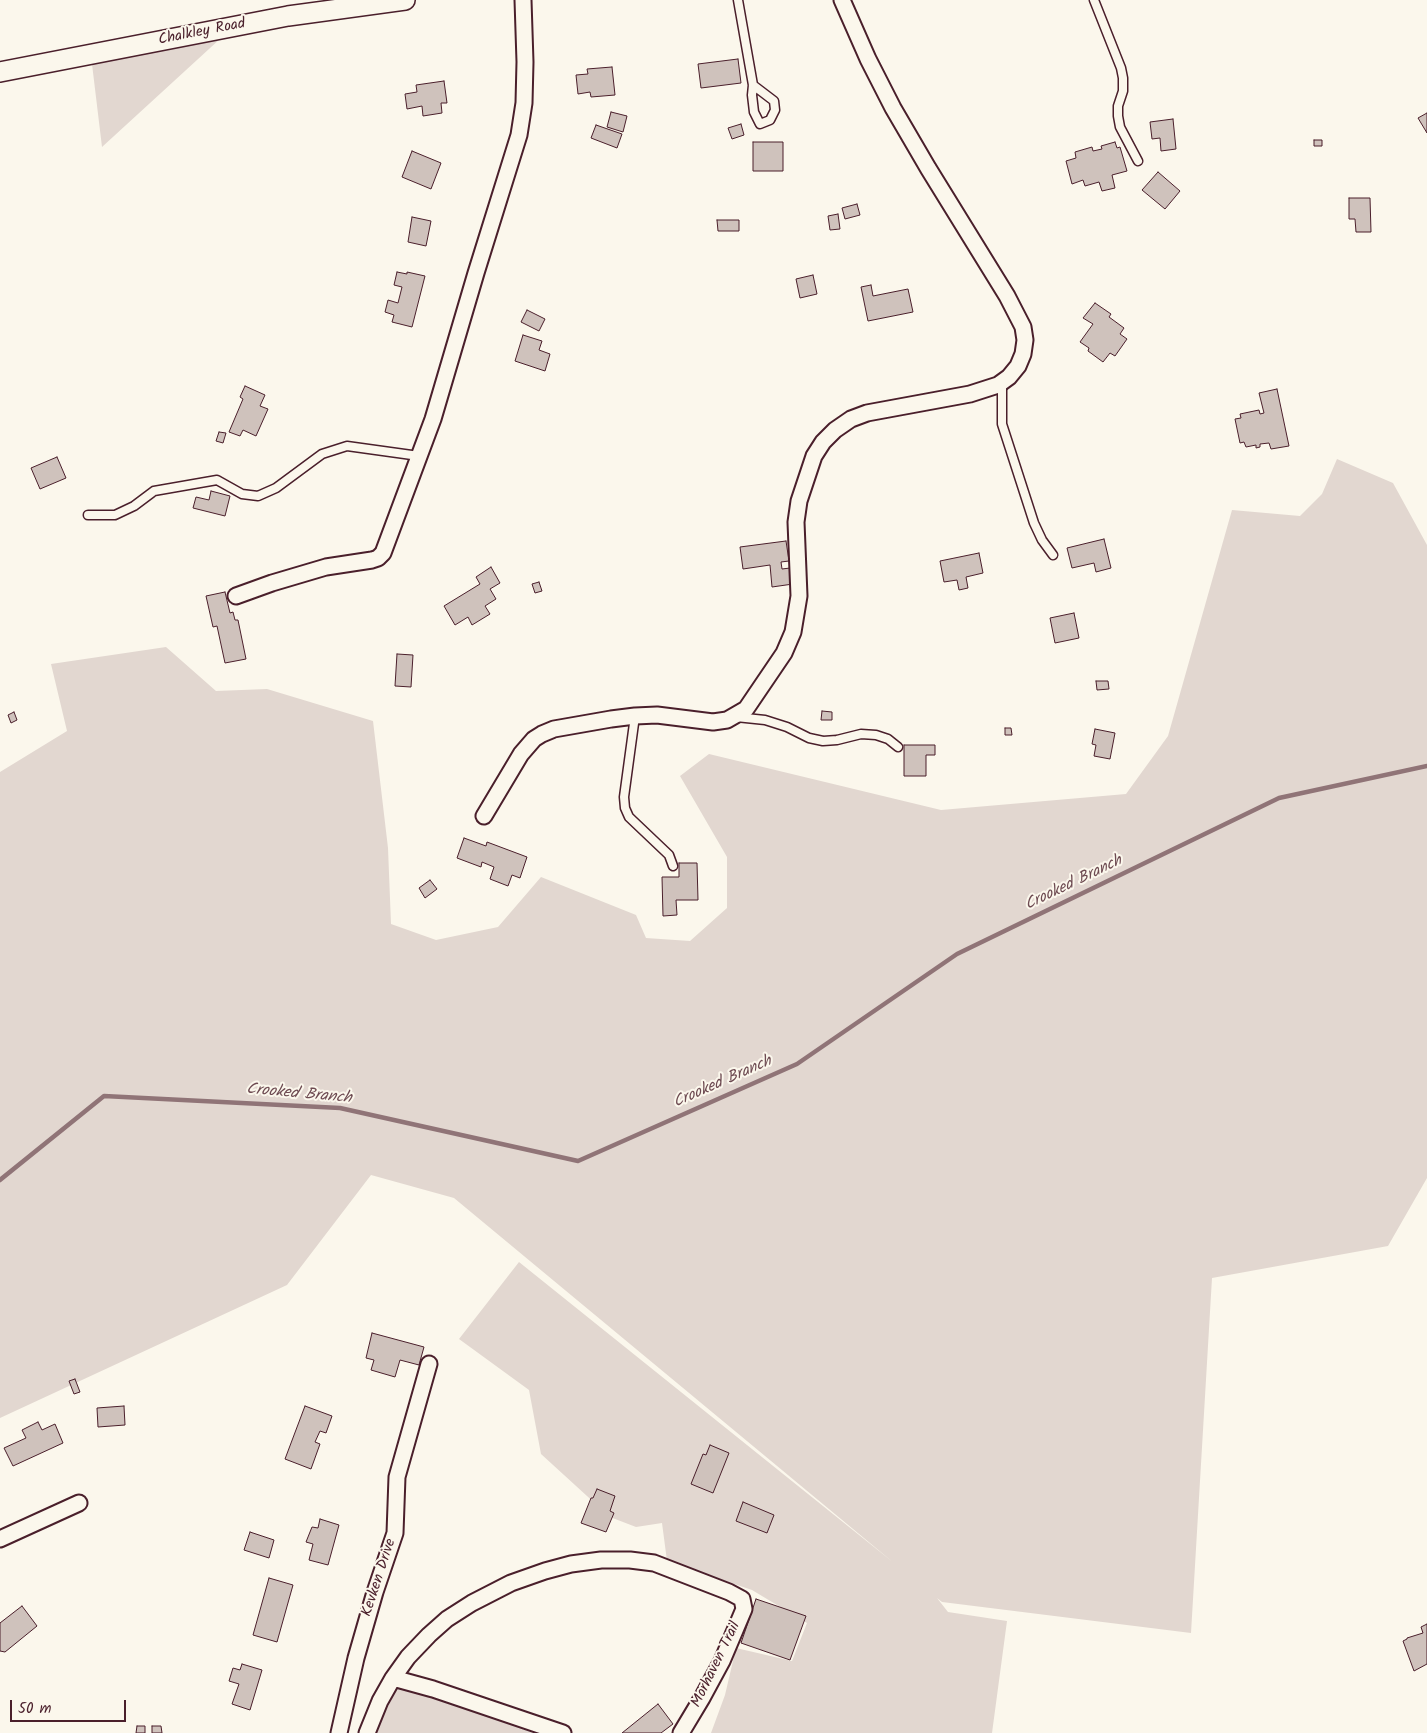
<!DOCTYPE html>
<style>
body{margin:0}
#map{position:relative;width:1427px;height:1733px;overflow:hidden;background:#fbf7ec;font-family:Kalam,sans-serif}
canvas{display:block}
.scale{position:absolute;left:10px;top:1700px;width:116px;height:22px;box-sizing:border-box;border:2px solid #4a1f2b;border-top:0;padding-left:6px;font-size:15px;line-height:18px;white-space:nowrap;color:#4a1f2b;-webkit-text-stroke:4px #fbf7ec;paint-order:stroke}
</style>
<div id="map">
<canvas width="1427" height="1733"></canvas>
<div class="scale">50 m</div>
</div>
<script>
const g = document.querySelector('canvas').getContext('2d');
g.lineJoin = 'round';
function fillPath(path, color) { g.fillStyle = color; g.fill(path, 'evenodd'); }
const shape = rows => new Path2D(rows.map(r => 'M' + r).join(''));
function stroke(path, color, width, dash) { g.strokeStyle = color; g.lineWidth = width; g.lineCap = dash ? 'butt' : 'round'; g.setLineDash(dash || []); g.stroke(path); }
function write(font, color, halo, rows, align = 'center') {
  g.font = font + ' Kalam,sans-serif'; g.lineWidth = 4; g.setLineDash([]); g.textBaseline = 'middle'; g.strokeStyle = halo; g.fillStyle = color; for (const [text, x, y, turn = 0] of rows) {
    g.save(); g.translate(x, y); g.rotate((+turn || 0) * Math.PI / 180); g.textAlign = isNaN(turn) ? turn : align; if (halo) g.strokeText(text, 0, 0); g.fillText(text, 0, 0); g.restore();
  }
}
fillPath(shape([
 [221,38,102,147,92,64],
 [1337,459,1393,483,1427,545,1427,1178,1388,1246,1212,1278,1191,1633,942,1602,937,1598,948,1612,1007,1621,992,1733,711,1733,725,1695,736,1648,792,1661,807,1623,752,1590,667,1561,662,1523,636,1527,610,1517,541,1454,529,1390,459,1339,519,1262,894,1563,454,1198,371,1175,287,1285,0,1418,0,772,67,731,51,664,166,647,216,691,267,689,373,721,388,848,391,924,436,940,498,927,541,877,636,915,646,938,690,941,727,908,727,857,680,776,709,754,941,810,1126,794,1168,736,1232,510,1300,516,1322,494],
 [398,1687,546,1733,376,1733,378,1725]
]), '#e2d7d0');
stroke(shape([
 [0,1180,104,1096,340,1108,578,1161,797,1064,957,954,1279,798,1427,766]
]), '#907477', 4.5);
const building = shape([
 [738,59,741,83,701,88,698,64,738,59],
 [612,67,615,95,591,97,590,92,578,94,576,75,588,74,587,69,612,67],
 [444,81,447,103,441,103,442,113,423,116,422,106,407,109,405,94,417,92,416,85,444,81],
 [611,112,627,116,623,132,607,127,611,112],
 [1427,113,1427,133,1418,118,1427,113],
 [1173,119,1176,149,1161,151,1160,138,1152,139,1150,122,1173,119],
 [741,124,744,135,732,139,728,128,741,124],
 [596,125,622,134,617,148,591,138,596,125],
 [1314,140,1322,140,1322,146,1314,146,1314,140],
 [753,142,783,142,783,171,753,171,753,142],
 [1115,142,1117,148,1120,147,1127,171,1112,175,1115,188,1102,191,1099,182,1085,186,1083,180,1072,184,1066,161,1076,158,1075,152,1092,147,1093,151,1102,149,1101,146,1115,142],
 [412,151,441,163,431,189,402,177,412,151],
 [1158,172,1180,191,1165,209,1142,190,1158,172],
 [1349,198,1370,198,1371,232,1356,232,1355,219,1349,219,1349,198],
 [857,204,860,215,845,219,842,208,857,204],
 [838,214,840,229,830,230,828,216,838,214],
 [412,217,431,221,426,246,408,242,412,217],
 [717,220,739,220,739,231,718,231,717,220],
 [397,272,407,274,407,272,425,276,412,327,392,322,394,315,385,312,388,300,398,303,402,287,394,285,397,272],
 [813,275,817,294,800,298,796,279,813,275],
 [871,285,873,296,908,289,913,312,868,321,861,287,871,285],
 [1095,303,1111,314,1109,317,1124,328,1120,334,1127,339,1115,356,1110,353,1103,362,1088,351,1089,348,1080,342,1093,324,1083,318,1095,303],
 [527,310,545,319,539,331,521,322,527,310],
 [523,335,542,341,539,350,550,354,545,371,515,361,523,335],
 [245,386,265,395,260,406,268,409,256,436,243,430,240,436,229,432,243,399,240,397,245,386],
 [1277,389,1289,446,1271,449,1269,443,1260,444,1260,447,1256,448,1256,445,1246,447,1244,442,1240,443,1235,419,1241,418,1240,414,1259,410,1260,414,1264,413,1259,393,1277,389],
 [219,432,226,433,223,443,216,441,219,432],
 [57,457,66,478,40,489,31,468,57,457],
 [211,491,230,496,225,516,193,508,196,497,209,500,211,491],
 [1104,539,1111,568,1096,572,1094,563,1072,568,1067,548,1104,539],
 [786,541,789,561,781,562,782,569,790,568,793,584,772,587,770,565,743,569,740,547,786,541],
 [979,553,983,573,966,577,968,588,959,590,957,580,944,582,940,561,979,553],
 [491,567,500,583,490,589,496,599,485,606,490,614,472,625,468,617,455,625,444,606,480,584,476,577,491,567],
 [539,582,542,591,535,593,532,584,539,582],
 [225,592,230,613,233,612,235,620,238,620,246,659,225,663,217,626,213,627,206,596,225,592],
 [1074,613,1079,638,1055,643,1050,618,1074,613],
 [397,654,413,655,411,687,395,686,397,654],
 [1096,681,1108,681,1109,689,1097,690,1096,681],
 [822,711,832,712,832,720,821,720,822,711],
 [14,712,17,720,11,723,8,715,14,712],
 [1005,728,1011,728,1012,735,1005,735,1005,728],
 [1095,729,1115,733,1110,759,1094,756,1096,745,1092,744,1095,729],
 [904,745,935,745,935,755,926,755,926,776,904,776,904,745],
 [464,838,486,846,487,842,527,857,520,878,512,875,508,886,490,879,494,867,482,862,481,867,457,858,464,838],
 [679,863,697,863,698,900,676,900,677,915,663,916,662,877,679,877,679,863],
 [430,880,437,889,425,898,419,888,430,880],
 [372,1333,424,1347,419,1365,400,1360,395,1377,371,1370,374,1360,366,1358,372,1333],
 [75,1379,80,1392,74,1394,69,1381,75,1379],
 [124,1406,125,1425,98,1427,97,1408,124,1406],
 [305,1406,332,1416,326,1433,320,1431,315,1442,320,1444,311,1469,285,1459,305,1406],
 [38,1422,42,1430,55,1424,63,1443,13,1466,4,1448,26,1438,22,1430,38,1422],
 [710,1445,729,1453,713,1493,691,1484,703,1454,706,1455,710,1445],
 [597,1489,615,1496,610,1511,614,1513,606,1532,581,1523,591,1498,593,1498,597,1489],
 [743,1502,774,1515,767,1533,736,1521,743,1502],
 [320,1519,339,1525,328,1565,309,1560,313,1544,306,1542,312,1527,318,1528,320,1519],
 [250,1532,274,1540,269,1558,244,1550,250,1532],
 [269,1578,293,1585,277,1642,253,1635,269,1578],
 [756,1599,806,1616,790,1660,741,1643,756,1599],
 [22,1606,37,1626,5,1652,0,1651,0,1623,22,1606],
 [1427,1624,1427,1664,1414,1671,1403,1641,1407,1639,1407,1638,1423,1633,1421,1627,1427,1624],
 [242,1664,262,1670,250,1710,232,1704,239,1684,229,1681,233,1668,240,1670,242,1664],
 [658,1704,673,1724,661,1733,622,1733,658,1704],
 [137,1726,145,1726,145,1733,136,1733,137,1726],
 [152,1726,161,1726,162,1733,152,1733,152,1726]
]);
fillPath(building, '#cfc2bc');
stroke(building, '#4a1f2b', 1);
const service = shape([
 [738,0,753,85,752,95,754,112,760,124,770,120,775,110,774,101,753,85],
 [1094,0,1121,68,1123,78,1123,91,1118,106,1118,116,1120,127,1138,161],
 [1002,382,1002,424,1034,523,1042,540,1053,555],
 [88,515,115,515,134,506,154,491,217,480,242,494,258,496,276,488,322,454,347,446,419,456],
 [635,716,624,797,625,808,629,817,669,855,673,866],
 [736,717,765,720,787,727,809,738,823,741,837,740,861,734,876,735,888,739,898,747]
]);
const minor = shape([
 [236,596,272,583,326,567,372,560,378,558,383,553,433,419,476,273,519,135,524,103,525,62,523,0],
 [484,816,521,754,534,739,542,734,554,729,611,719,635,716,657,715,713,722,727,720,746,709,784,653,793,632,799,596,796,522,799,501,814,456,823,442,835,430,851,419,867,413,970,394,998,385,1009,377,1018,366,1023,354,1025,340,1023,327,1007,296,928,168,893,108,868,59,842,0],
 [0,1539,79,1503],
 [393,1678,433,1689,563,1733],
 [339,1733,356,1658,375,1592,395,1533,397,1477,429,1364],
 [367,1733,380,1701,393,1678,408,1657,429,1635,447,1619,472,1603,511,1583,545,1571,571,1564,601,1560,630,1560,654,1563,729,1592,742,1599,744,1609,722,1661,702,1698,681,1733]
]);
const tertiary = shape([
 [0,72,288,16,405,0]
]);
stroke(service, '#4a1f2b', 11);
stroke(minor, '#4a1f2b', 19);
stroke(tertiary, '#4a1f2b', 22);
stroke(service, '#fbf7ec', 8);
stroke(minor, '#fbf7ec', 15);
stroke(tertiary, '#fbf7ec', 19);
write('15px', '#4a1f2b', '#fbf7ec', [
 ["Chalkley Road",202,33,-11],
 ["Kevken Drive",380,1578,-72],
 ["Morhaven Trail",717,1665,-64]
]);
write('italic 16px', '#6d4a51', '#fbf7ec', [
 ["Crooked Branch",1074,884,-26],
 ["Crooked Branch",723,1083,-24],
 ["Crooked Branch",299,1095,5]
]);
</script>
